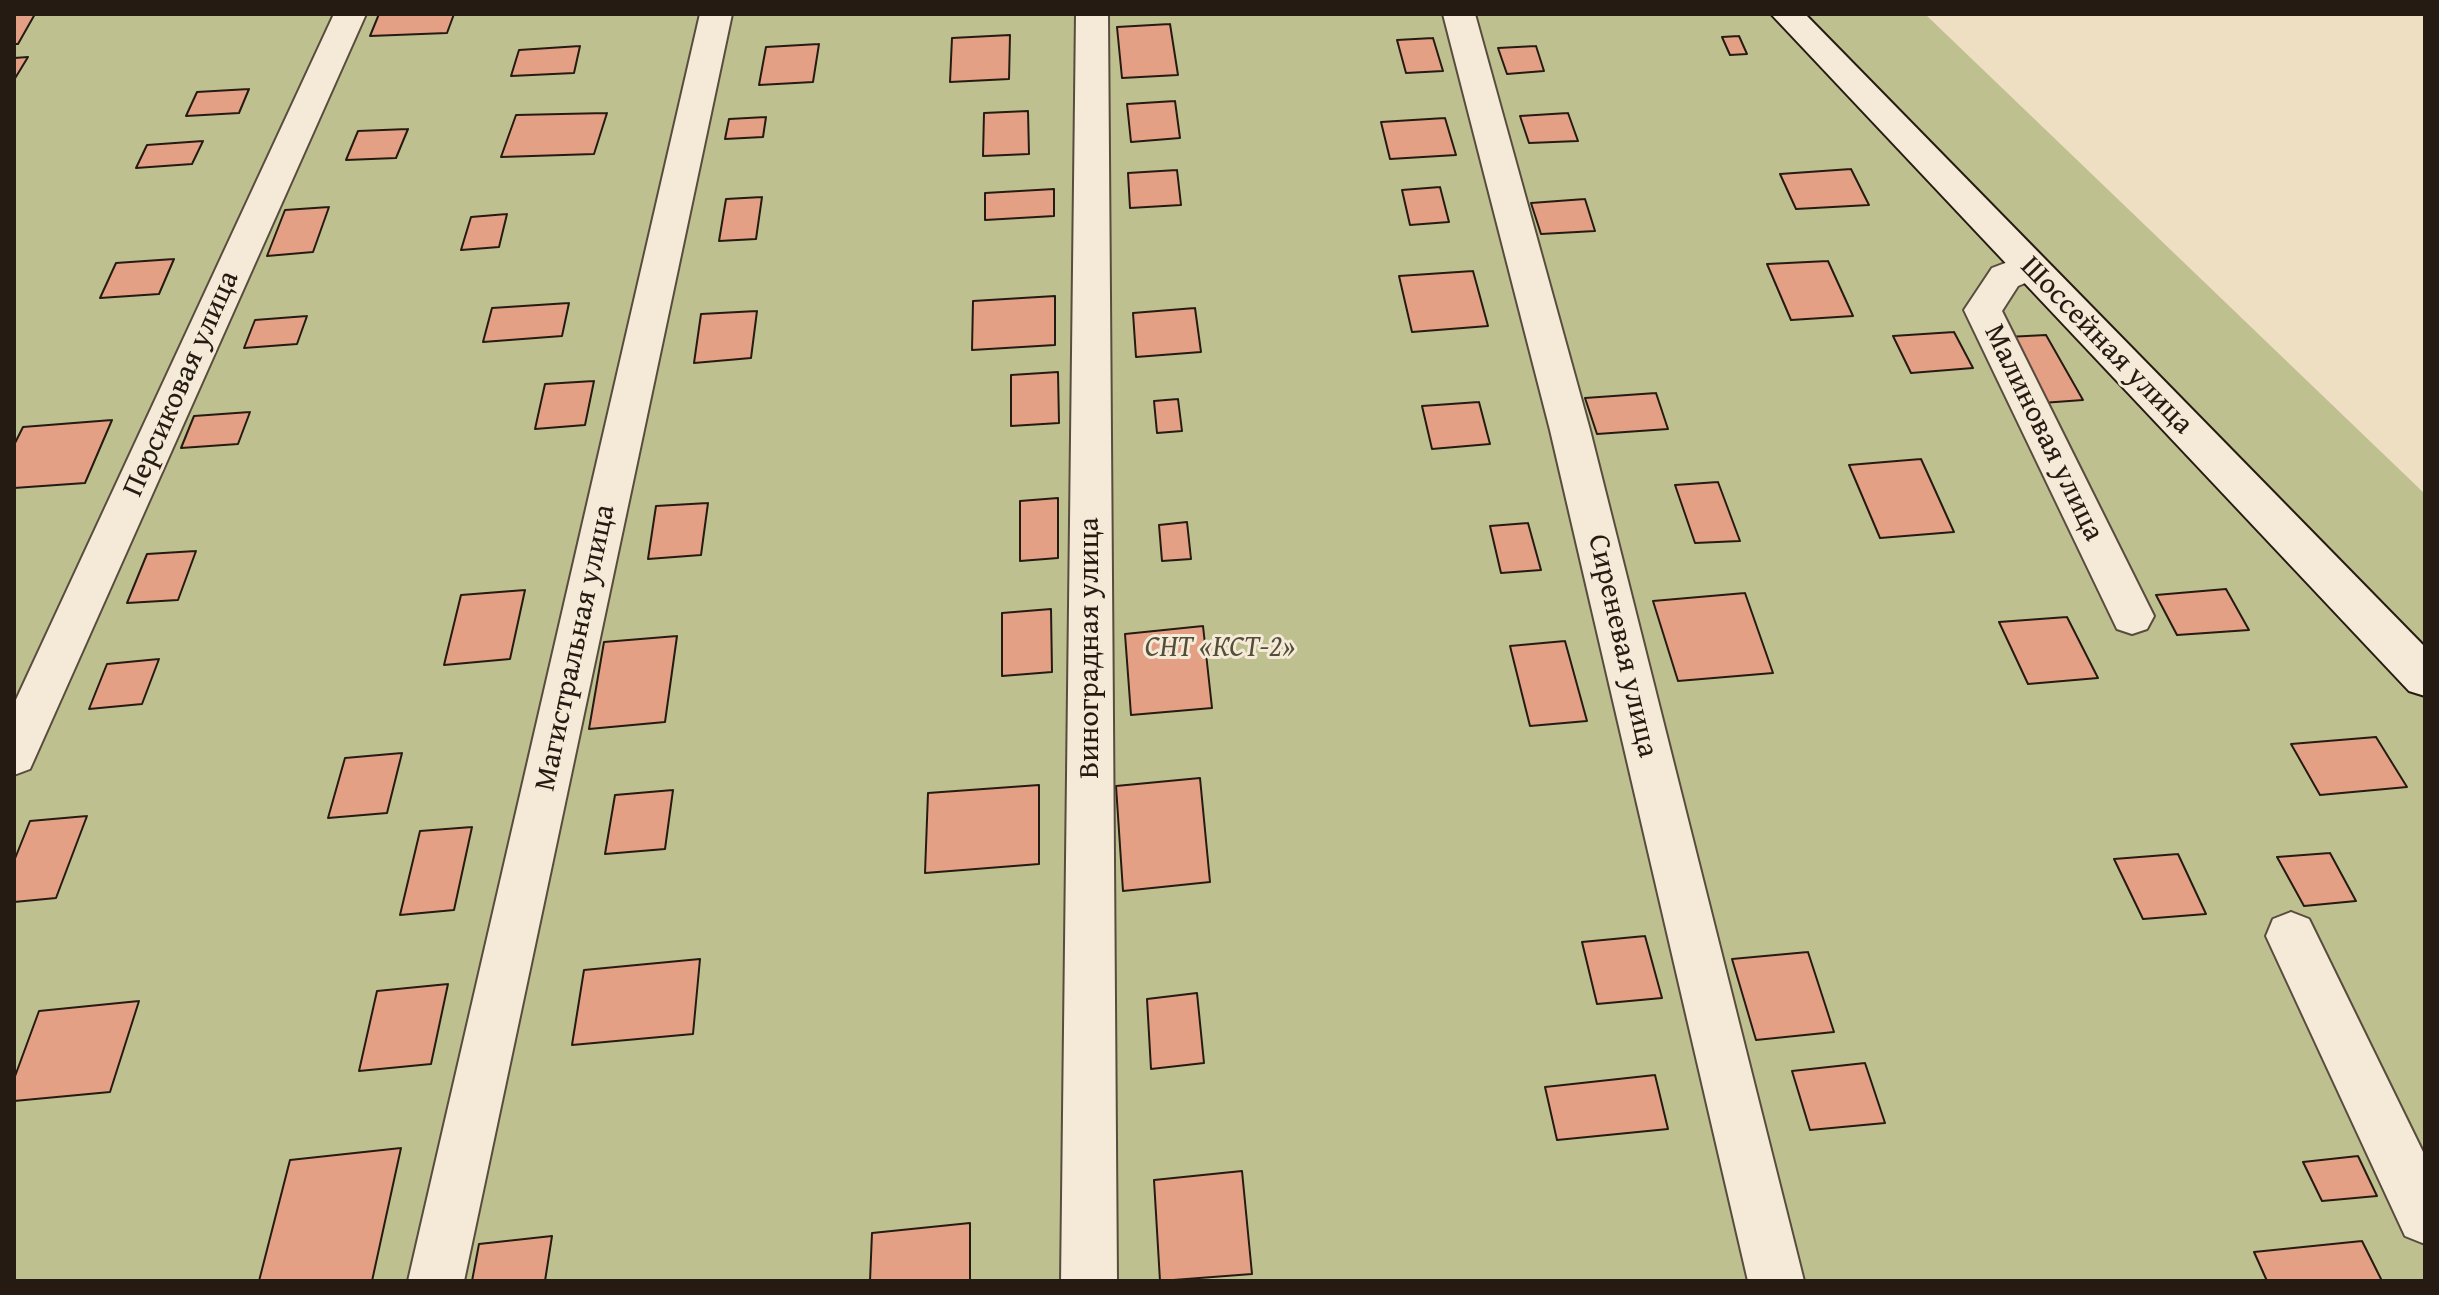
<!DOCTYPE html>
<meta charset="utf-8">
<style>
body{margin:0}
#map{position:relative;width:2439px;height:1295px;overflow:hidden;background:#eedec2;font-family:"Gentium Book Plus",serif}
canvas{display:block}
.frame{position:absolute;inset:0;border:16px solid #261b13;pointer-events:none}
</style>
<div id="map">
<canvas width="2439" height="1295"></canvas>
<div class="frame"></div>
</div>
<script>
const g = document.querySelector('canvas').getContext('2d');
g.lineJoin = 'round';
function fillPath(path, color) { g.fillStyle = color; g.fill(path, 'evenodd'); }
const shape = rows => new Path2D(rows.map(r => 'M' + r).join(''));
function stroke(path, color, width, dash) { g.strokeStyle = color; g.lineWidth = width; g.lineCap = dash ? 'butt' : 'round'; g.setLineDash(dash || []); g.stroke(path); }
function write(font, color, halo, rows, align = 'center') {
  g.font = font + ' "Gentium Book Plus",serif'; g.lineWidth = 6; g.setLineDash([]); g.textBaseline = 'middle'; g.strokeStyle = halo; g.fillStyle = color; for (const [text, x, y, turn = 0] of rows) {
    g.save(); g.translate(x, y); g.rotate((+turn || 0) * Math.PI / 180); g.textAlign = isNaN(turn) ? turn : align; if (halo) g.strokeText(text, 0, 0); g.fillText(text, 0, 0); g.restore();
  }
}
fillPath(shape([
 [14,14,1925,14,2425,494,2425,1281,14,1281]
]), '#bfc08f');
const building = shape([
 [35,14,18,44,14,44,14,15,35,14],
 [379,14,454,14,447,33,370,36,379,14],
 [1170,24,1178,75,1122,78,1117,27,1170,24],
 [1010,35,1009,79,950,82,952,38,1010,35],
 [1739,36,1747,54,1730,55,1722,37,1739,36],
 [1433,38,1443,71,1406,73,1397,40,1433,38],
 [819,44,813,82,759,85,766,47,819,44],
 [580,46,574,73,511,76,519,50,580,46],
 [1536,46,1544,71,1507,74,1498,48,1536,46],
 [28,57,14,80,14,58,28,57],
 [249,89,239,113,186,116,197,92,249,89],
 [1175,101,1180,138,1131,142,1127,104,1175,101],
 [1028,111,1029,154,983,156,984,113,1028,111],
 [607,113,594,154,501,157,516,115,607,113],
 [1568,113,1578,141,1529,143,1520,116,1568,113],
 [766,117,763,137,725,139,729,119,766,117],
 [1445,118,1456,155,1390,159,1381,122,1445,118],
 [408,129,396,158,346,160,358,131,408,129],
 [203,141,192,164,136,168,147,145,203,141],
 [1851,169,1869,205,1796,209,1780,174,1851,169],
 [1177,170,1181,205,1130,208,1128,173,1177,170],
 [1440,187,1449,222,1410,225,1402,190,1440,187],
 [1054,189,1054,216,985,220,985,193,1054,189],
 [762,197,756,239,719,241,726,199,762,197],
 [1585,199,1595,231,1541,234,1531,203,1585,199],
 [329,207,313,252,267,256,285,210,329,207],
 [507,214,499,247,461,250,471,217,507,214],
 [174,259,159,294,100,298,116,263,174,259],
 [1828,261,1853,316,1791,320,1767,264,1828,261],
 [1473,271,1488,326,1412,332,1399,276,1473,271],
 [1055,296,1055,345,972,350,973,301,1055,296],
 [569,303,562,336,483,342,492,308,569,303],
 [1195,308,1201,352,1136,357,1133,313,1195,308],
 [757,311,751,358,694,363,701,314,757,311],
 [307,316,297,344,244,348,255,320,307,316],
 [1954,332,1973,368,1911,373,1893,336,1954,332],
 [2046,335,2083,400,2042,403,2007,337,2046,335],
 [1058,372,1059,423,1011,426,1011,375,1058,372],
 [594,381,585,425,535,429,545,384,594,381],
 [1656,393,1668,429,1597,434,1585,398,1656,393],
 [1178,399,1182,431,1157,433,1154,401,1178,399],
 [1479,402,1490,444,1432,449,1422,406,1479,402],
 [250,412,238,444,181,448,194,416,250,412],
 [112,420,85,483,14,488,14,445,23,427,112,420],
 [1921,459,1954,532,1880,538,1849,465,1921,459],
 [1718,482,1740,541,1695,543,1675,485,1718,482],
 [1058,498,1058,558,1020,561,1020,501,1058,498],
 [708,503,701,555,648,559,656,506,708,503],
 [1187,522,1191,559,1162,561,1159,525,1187,522],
 [1528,523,1541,570,1501,573,1490,526,1528,523],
 [196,551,178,600,127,603,147,554,196,551],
 [2226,589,2249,630,2177,635,2156,595,2226,589],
 [525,590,510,659,444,665,461,595,525,590],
 [1745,593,1773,673,1678,681,1653,601,1745,593],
 [1051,609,1052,672,1002,676,1002,613,1051,609],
 [2067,617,2098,678,2028,684,1999,622,2067,617],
 [1203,626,1212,708,1131,715,1125,634,1203,626],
 [677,636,665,722,589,729,604,642,677,636],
 [1565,641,1587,721,1530,726,1510,646,1565,641],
 [159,659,142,704,89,709,107,664,159,659],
 [2376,737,2407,787,2320,795,2291,744,2376,737],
 [402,753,387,813,328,818,345,758,402,753],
 [1200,778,1210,882,1123,891,1116,786,1200,778],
 [1039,785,1039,864,925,873,928,793,1039,785],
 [673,790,665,849,605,854,615,795,673,790],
 [87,816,56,898,14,902,14,861,30,821,87,816],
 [472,827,454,910,400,915,420,831,472,827],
 [2330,853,2356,901,2304,906,2277,857,2330,853],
 [2178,854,2206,914,2143,919,2114,859,2178,854],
 [1645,936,1662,998,1597,1004,1582,942,1645,936],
 [1808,952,1834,1032,1756,1040,1732,959,1808,952],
 [700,959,693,1034,572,1045,584,970,700,959],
 [448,984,431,1064,359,1071,377,991,448,984],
 [1197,993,1204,1063,1151,1069,1147,999,1197,993],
 [139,1001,110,1092,14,1101,14,1079,39,1011,139,1001],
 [1865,1063,1885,1123,1810,1130,1792,1071,1865,1063],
 [1655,1075,1668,1129,1557,1140,1545,1087,1655,1075],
 [401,1148,372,1281,259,1281,290,1160,401,1148],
 [2358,1156,2377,1196,2322,1201,2303,1162,2358,1156],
 [1242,1171,1252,1274,1160,1281,1154,1180,1242,1171],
 [970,1223,970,1281,870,1281,872,1233,970,1223],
 [552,1236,545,1281,472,1281,479,1244,552,1236],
 [2362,1241,2382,1281,2267,1281,2254,1252,2362,1241]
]);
fillPath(building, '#e4a085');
stroke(building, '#261b13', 2);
const street = shape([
 [334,14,366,14,30,769,14,775,14,704,334,14],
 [700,14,732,14,464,1281,408,1281,700,14],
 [1076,14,1108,14,1117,1281,1061,1281,1076,14],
 [1443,14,1475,14,1590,430,1804,1281,1748,1281,1550,430,1443,14],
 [2029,254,2042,258,2047,267,2042,276,2018,286,2002,311,2154,616,2147,629,2132,634,2117,629,1964,310,1992,268,2029,254],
 [2291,912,2309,919,2425,1156,2425,1244,2405,1236,2266,936,2273,919,2291,912]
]);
const secondary = shape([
 [1771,14,1805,14,2425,647,2425,696,2409,691,1771,14]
]);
stroke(street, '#584c3f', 4);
stroke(secondary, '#261b13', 4);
fillPath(street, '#f4ead7');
fillPath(secondary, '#f4ead7');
write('30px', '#261b13', '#f4ead7', [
 ["Шоссейная улица",2106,346,46],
 ["Персиковая улица",182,384,-66],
 ["Малиновая улица",2043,433,64],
 ["Сиреневая улица",1622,646,77],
 ["Магистральная улица",576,648,-78],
 ["Виноградная улица",1090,648,-90]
]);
write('italic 30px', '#544d38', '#f4ead7', [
 ["СНТ «КСТ-2»",1220,648]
]);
</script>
